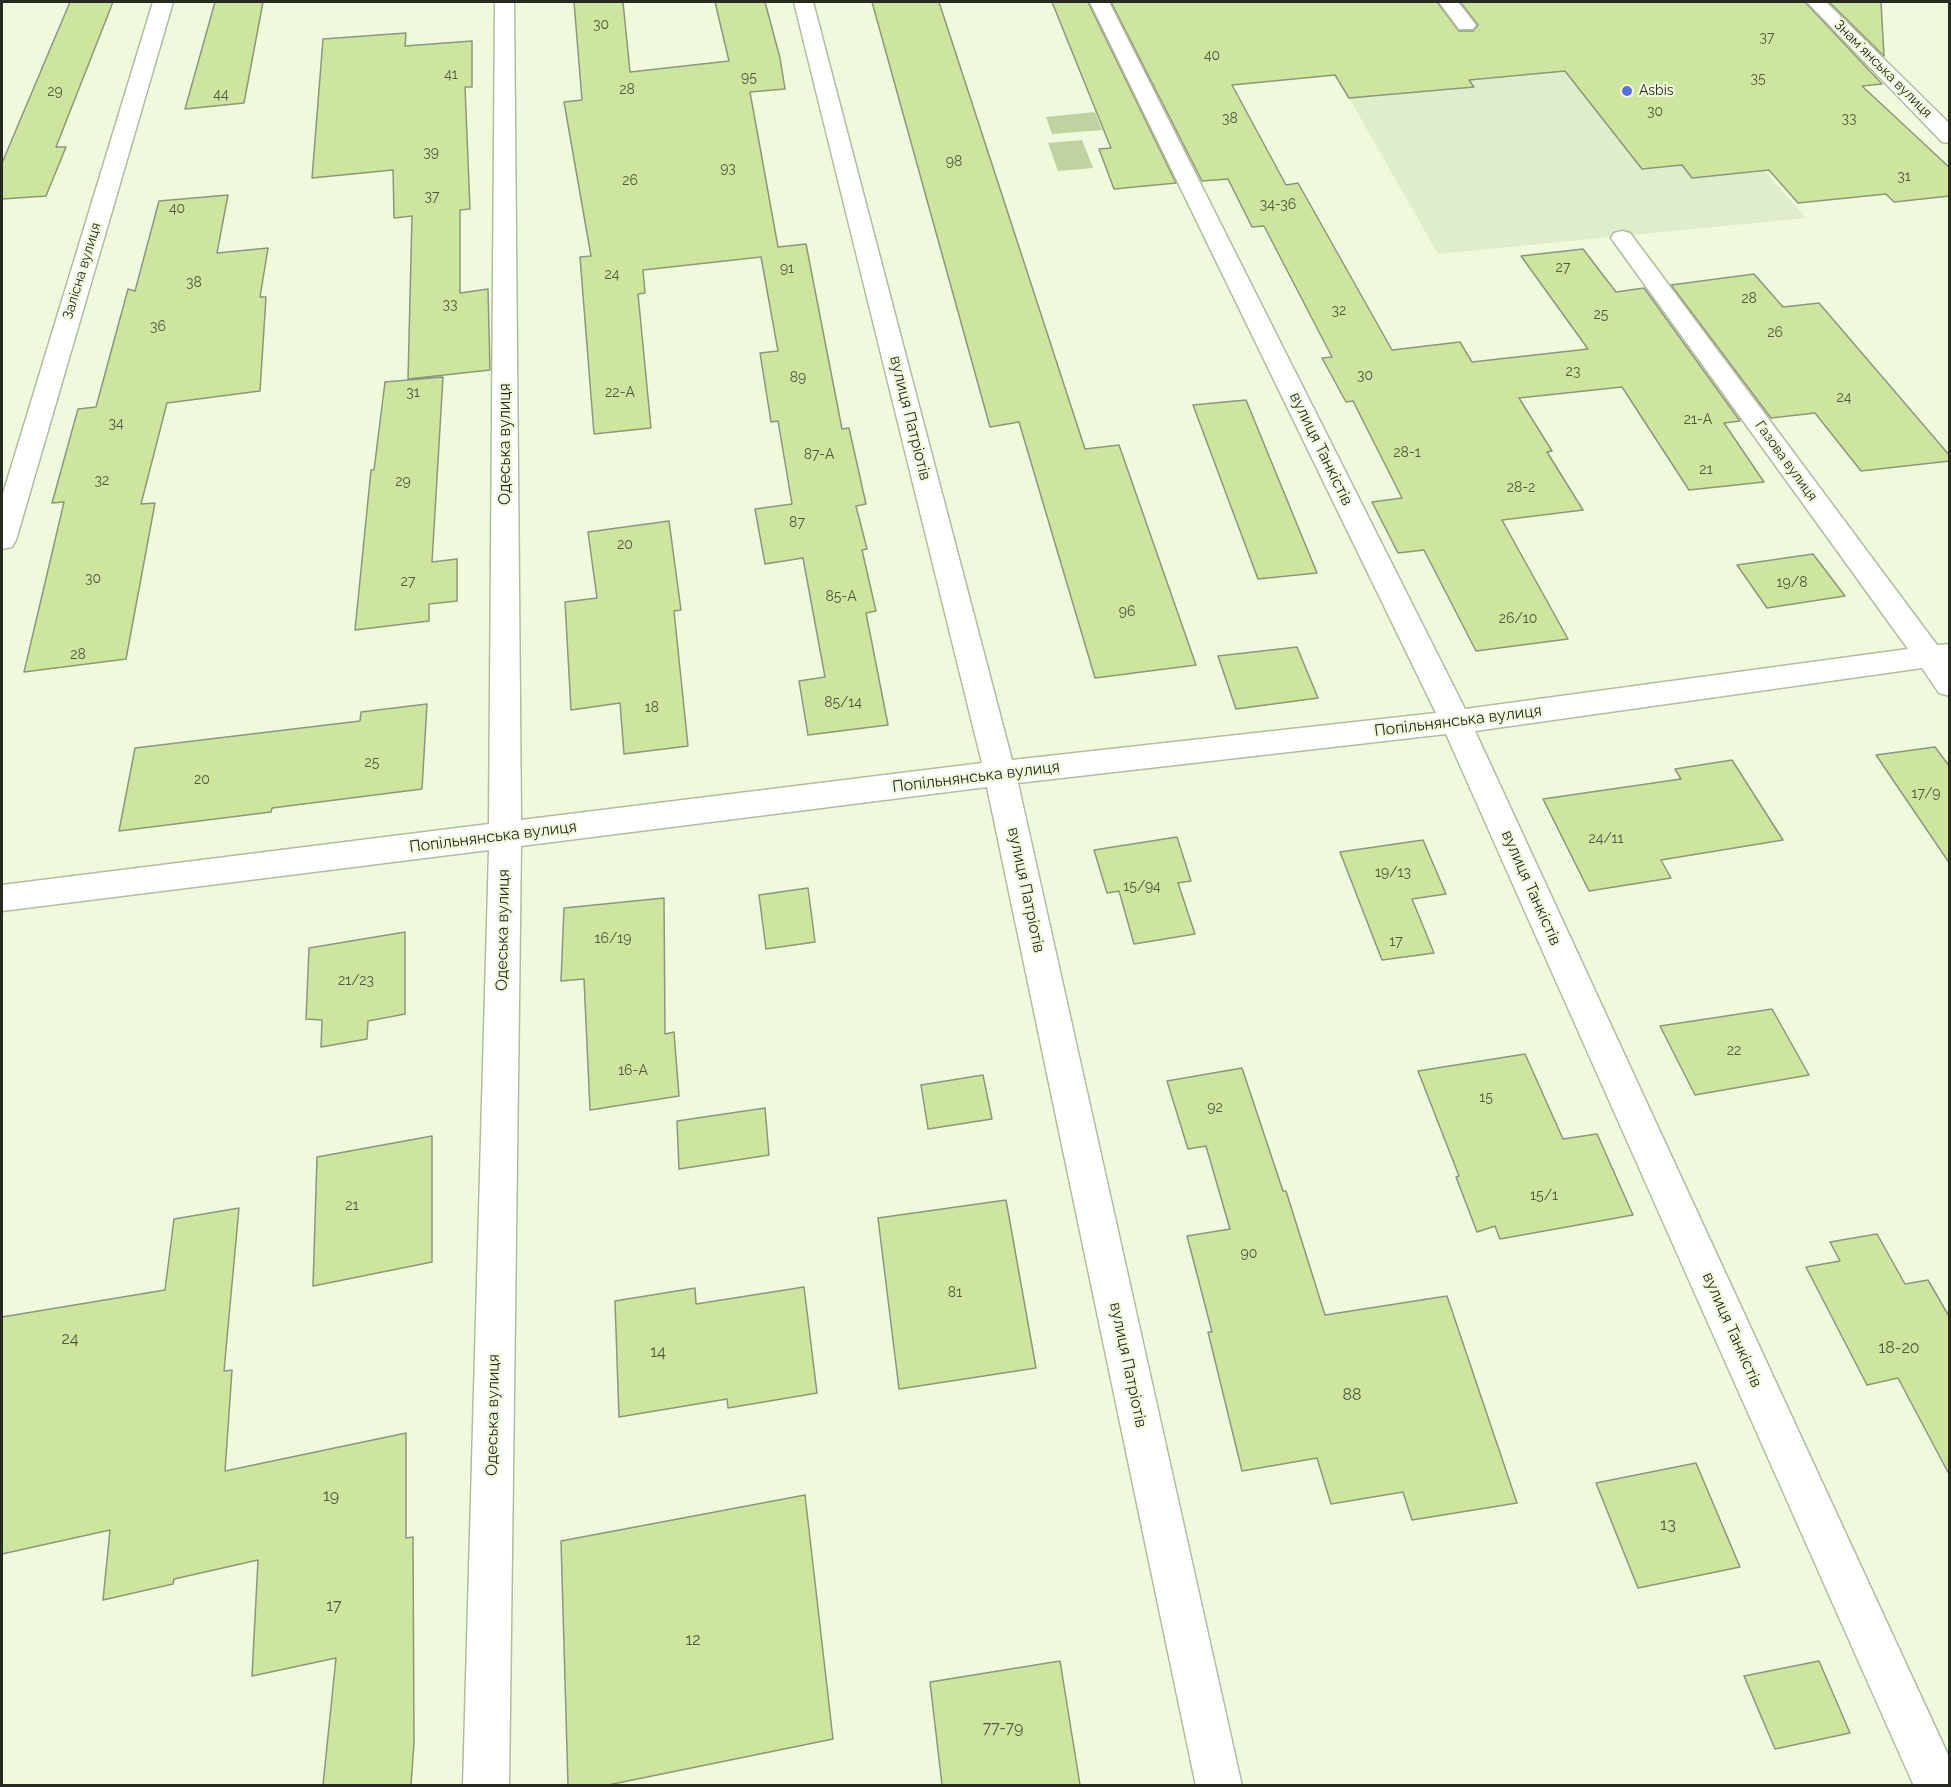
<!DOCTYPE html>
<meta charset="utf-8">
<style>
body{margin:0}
#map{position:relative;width:1951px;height:1787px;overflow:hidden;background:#effadc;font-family:Raleway,sans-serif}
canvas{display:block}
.frame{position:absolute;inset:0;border:3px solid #272a1f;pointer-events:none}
</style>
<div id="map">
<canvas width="1951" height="1787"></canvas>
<div class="frame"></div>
</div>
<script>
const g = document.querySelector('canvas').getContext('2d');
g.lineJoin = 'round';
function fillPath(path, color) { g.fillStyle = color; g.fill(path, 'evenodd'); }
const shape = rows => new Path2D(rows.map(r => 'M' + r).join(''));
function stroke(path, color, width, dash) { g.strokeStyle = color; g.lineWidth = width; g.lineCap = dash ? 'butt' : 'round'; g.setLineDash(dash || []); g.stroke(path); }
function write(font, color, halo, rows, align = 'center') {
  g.font = font + ' Raleway,sans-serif'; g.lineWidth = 4.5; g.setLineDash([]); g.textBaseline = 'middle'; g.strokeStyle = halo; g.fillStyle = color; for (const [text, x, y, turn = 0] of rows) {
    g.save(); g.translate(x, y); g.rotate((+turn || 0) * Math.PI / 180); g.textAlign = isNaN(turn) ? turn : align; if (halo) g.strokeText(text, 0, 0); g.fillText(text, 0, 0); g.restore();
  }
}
fillPath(shape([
 [1522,20,1664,56,1806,218,1438,254,1349,98,1450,26]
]), '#e0edca');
fillPath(shape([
 [1095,112,1102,130,1052,134,1046,117],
 [1082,140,1093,168,1058,171,1048,143]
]), '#c0d2a0');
const building = shape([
 [70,2,113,2,56,147,66,147,46,196,2,199,2,163,70,2],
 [215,2,263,2,244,103,185,109,215,2],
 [574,2,623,2,630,72,729,61,715,2,765,2,780,58,785,89,750,92,778,247,806,244,842,429,849,428,866,504,856,506,867,549,862,550,876,611,866,613,888,725,808,735,799,681,825,677,803,558,765,564,755,509,792,504,778,421,771,422,760,353,778,351,761,257,643,270,645,293,638,294,651,428,594,434,580,257,591,256,564,102,582,100,574,2],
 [872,2,939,2,1085,449,1119,445,1196,665,1095,678,1019,422,990,427,872,2],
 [1052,2,1088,2,1176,183,1114,189,1099,149,1111,148,1052,2],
 [1111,2,1437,2,1459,31,1473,31,1478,25,1460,2,1805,2,1882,84,1862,86,1950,168,1950,196,1894,202,1886,194,1798,203,1769,170,1692,178,1682,165,1642,169,1565,71,1469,80,1474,87,1349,98,1335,75,1232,85,1286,185,1298,183,1392,350,1460,342,1472,362,1588,349,1521,256,1583,249,1616,292,1644,288,1740,421,1724,423,1764,482,1689,490,1622,387,1519,398,1552,451,1547,452,1583,510,1502,520,1568,639,1476,651,1424,550,1398,553,1372,502,1402,498,1353,401,1346,402,1322,358,1332,357,1264,226,1252,227,1228,179,1202,181,1111,2],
 [1829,2,1881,2,1884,56,1829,2],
 [406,33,405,46,472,41,472,87,465,87,470,209,460,210,460,293,488,289,490,370,408,379,412,216,394,218,393,170,312,178,323,39,406,33],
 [228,195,217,253,268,248,260,297,266,297,260,391,167,403,141,504,155,503,126,659,24,672,64,502,52,503,78,409,96,407,128,289,135,291,159,201,228,195],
 [1754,274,1783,307,1819,303,1950,456,1950,461,1861,471,1815,413,1771,418,1671,285,1754,274],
 [443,377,432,562,457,559,457,601,429,604,429,621,355,630,371,470,374,470,385,382,443,377],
 [1246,400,1317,573,1258,579,1193,405,1246,400],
 [669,521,681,610,674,611,688,746,624,754,620,703,571,710,565,602,597,598,588,532,669,521],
 [1813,554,1845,596,1767,608,1737,565,1813,554],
 [1297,647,1318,698,1236,709,1218,656,1297,647],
 [427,704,422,789,272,808,271,812,119,831,135,748,360,721,361,712,427,704],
 [1935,747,1950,767,1950,864,1876,755,1935,747],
 [1732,760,1783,840,1661,860,1671,878,1589,891,1543,799,1681,779,1675,769,1732,760],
 [1177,837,1191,881,1178,883,1195,934,1134,944,1119,891,1107,893,1094,850,1177,837],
 [1423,840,1446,894,1412,899,1434,953,1382,960,1340,852,1423,840],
 [808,888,815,942,766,949,759,895,808,888],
 [664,898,665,1034,674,1032,679,1096,590,1110,584,979,561,981,564,908,664,898],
 [405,932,405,1014,368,1021,367,1039,321,1047,322,1020,306,1019,309,948,405,932],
 [1772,1009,1809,1075,1695,1095,1660,1026,1772,1009],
 [1525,1054,1563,1139,1597,1134,1633,1215,1500,1239,1495,1226,1477,1232,1456,1177,1459,1176,1418,1071,1525,1054],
 [1242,1068,1283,1191,1286,1191,1325,1315,1447,1296,1517,1503,1412,1520,1403,1492,1331,1504,1317,1458,1242,1471,1208,1332,1212,1332,1187,1236,1230,1229,1206,1146,1188,1149,1167,1081,1242,1068],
 [983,1075,992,1119,928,1129,921,1085,983,1075],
 [765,1108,769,1155,679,1169,677,1121,765,1108],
 [432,1136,432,1262,313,1286,317,1157,432,1136],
 [1006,1200,1036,1368,899,1389,878,1218,1006,1200],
 [239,1208,224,1371,232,1370,225,1471,406,1433,406,1538,413,1537,414,1743,411,1785,323,1785,336,1658,252,1676,258,1560,174,1579,173,1584,103,1600,110,1530,2,1554,2,1317,165,1290,174,1219,239,1208],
 [1877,1234,1905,1284,1928,1280,1950,1318,1950,1476,1898,1378,1867,1385,1806,1267,1840,1261,1830,1242,1877,1234],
 [804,1287,817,1393,728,1408,727,1399,619,1417,615,1301,695,1288,696,1304,804,1287],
 [1696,1463,1740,1567,1638,1588,1596,1483,1696,1463],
 [805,1495,833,1739,608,1785,568,1785,561,1541,805,1495],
 [1060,1661,1080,1785,942,1785,930,1682,1060,1661],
 [1819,1661,1850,1733,1775,1749,1744,1676,1819,1661]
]);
fillPath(building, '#cde59e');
stroke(building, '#8d977c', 1.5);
const minor = shape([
 [153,2,173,2,16,540,12,547,2,549,2,497,153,2],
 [495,2,514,2,521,820,982,763,794,2,813,2,1012,760,1436,713,1090,2,1109,2,1465,709,1908,649,1611,238,1614,233,1622,231,1630,233,1937,645,1950,644,1950,696,1939,693,1922,668,1475,731,1950,1759,1950,1786,1914,1786,1446,734,1018,783,1242,1786,1196,1786,987,787,521,846,509,1786,463,1786,489,850,2,911,2,885,489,824,495,2],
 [1439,2,1458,2,1476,25,1473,29,1459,29,1439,2],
 [1807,2,1826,2,1950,124,1950,143,1942,142,1807,2]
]);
stroke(minor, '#b2bca0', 3);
fillPath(minor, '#fff');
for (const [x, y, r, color] of [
 [1627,91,6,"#5b6ce3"]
]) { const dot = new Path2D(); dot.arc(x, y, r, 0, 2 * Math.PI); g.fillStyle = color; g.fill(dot); stroke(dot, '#effadc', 2); }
write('14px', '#50593f', null, [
 ["30",601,25],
 ["37",1767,38],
 ["40",1212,56],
 ["41",451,75],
 ["95",749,78],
 ["35",1758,79],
 ["28",627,90],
 ["29",55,92],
 ["44",221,95],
 ["30",1655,112],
 ["38",1230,119],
 ["33",1849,119],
 ["39",431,153],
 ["98",954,162],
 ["93",728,169],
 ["31",1904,177],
 ["26",630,181],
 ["37",432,197],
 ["34-36",1278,205],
 ["40",177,209],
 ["27",1563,268],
 ["91",787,269],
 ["24",612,275],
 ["38",194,283],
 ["28",1749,299],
 ["33",450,305],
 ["32",1339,311],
 ["25",1601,315],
 ["36",158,327],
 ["26",1775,333],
 ["23",1573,372],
 ["30",1365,376],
 ["89",798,378],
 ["31",413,393],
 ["22-А",620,393],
 ["24",1844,398],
 ["21-А",1698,420],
 ["34",116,424],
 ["28-1",1407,453],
 ["87-А",819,455],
 ["21",1706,470],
 ["32",102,481],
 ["29",403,482],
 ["28-2",1521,488],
 ["87",797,523],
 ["20",625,545],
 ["30",93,579],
 ["27",408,582],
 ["19/8",1792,583],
 ["85-А",841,597],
 ["96",1127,612],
 ["26/10",1518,619],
 ["28",78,655],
 ["85/14",843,703],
 ["18",652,708],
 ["25",372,763],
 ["20",202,780],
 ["17/9",1926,794],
 ["24/11",1606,839],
 ["19/13",1393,873],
 ["15/94",1142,887],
 ["16/19",613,939],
 ["17",1396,942],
 ["21/23",356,981],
 ["22",1734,1051],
 ["16-А",633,1071],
 ["15",1486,1098],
 ["92",1215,1108],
 ["15/1",1544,1196],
 ["21",352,1206],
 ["90",1249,1254],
 ["81",955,1293]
]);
write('14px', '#272a1f', '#effadc', [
 ["Знамʼянська вулиця",1883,69,45],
 ["Залісна вулиця",82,271,-73],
 ["Газова вулиця",1786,461,54]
]);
write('14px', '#272a1f', '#effadc', [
 ["Asbis",1639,91]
], 'left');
write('16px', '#272a1f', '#effadc', [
 ["вулиця Патріотів",910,418,76],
 ["Одеська вулиця",505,444,-90],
 ["вулиця Танкістів",1321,449,64],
 ["Попільнянська вулиця",1458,721,-7],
 ["Попільнянська вулиця",976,777,-7],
 ["Попільнянська вулиця",493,837,-7],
 ["вулиця Танкістів",1531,888,66],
 ["вулиця Патріотів",1026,890,78],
 ["Одеська вулиця",503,930,-89],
 ["вулиця Танкістів",1732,1330,66],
 ["вулиця Патріотів",1128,1365,78],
 ["Одеська вулиця",493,1415,-89]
]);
write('16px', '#50593f', null, [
 ["24",70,1339],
 ["18-20",1899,1348],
 ["14",658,1352],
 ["88",1352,1395],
 ["19",331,1496],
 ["13",1668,1525],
 ["17",334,1606],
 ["12",693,1640],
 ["77-79",1003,1728]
]);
</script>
